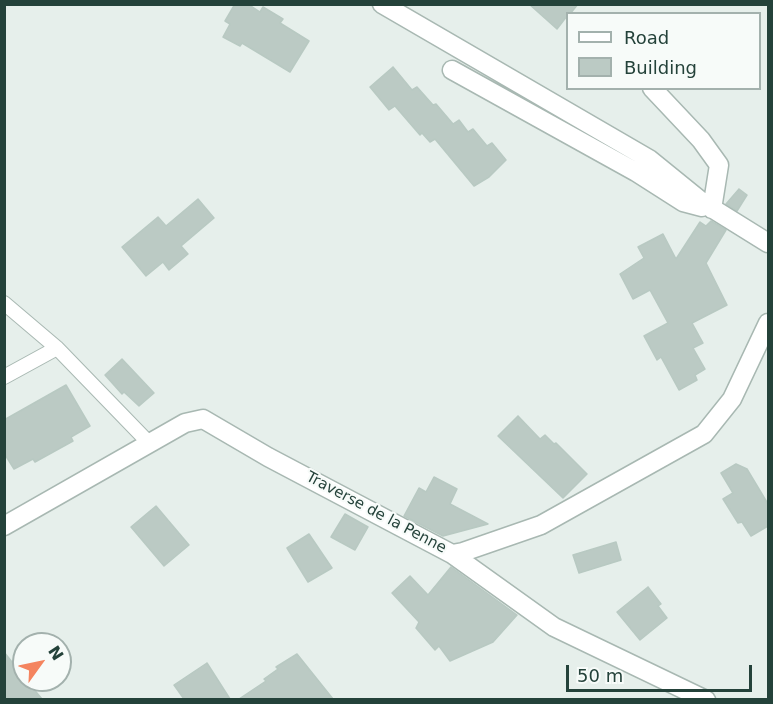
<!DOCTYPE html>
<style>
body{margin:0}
#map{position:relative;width:773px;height:704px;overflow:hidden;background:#e6efeb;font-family:"DejaVu Sans",sans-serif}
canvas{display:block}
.frame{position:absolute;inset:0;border:6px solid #24423a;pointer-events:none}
.legend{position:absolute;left:566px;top:12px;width:195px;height:78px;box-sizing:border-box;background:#f7fbf9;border:2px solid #a3b1ad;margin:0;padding:8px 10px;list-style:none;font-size:18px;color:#24423a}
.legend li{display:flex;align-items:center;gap:12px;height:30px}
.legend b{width:30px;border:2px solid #a3b1ad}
.north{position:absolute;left:12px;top:632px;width:60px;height:60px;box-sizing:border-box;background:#f7fbf9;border:2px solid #a3b1ad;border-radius:50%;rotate:57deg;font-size:16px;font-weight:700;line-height:24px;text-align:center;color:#24423a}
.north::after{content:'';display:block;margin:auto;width:21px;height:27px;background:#f4845f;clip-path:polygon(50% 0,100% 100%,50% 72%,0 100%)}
.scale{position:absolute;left:566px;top:665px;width:186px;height:27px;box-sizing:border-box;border:3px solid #24423a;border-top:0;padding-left:8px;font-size:18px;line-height:21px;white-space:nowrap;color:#24423a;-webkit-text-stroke:4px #f7fbf9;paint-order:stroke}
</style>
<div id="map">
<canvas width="773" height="704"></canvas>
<div class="frame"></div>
<ul class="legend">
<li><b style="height:8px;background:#fff"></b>Road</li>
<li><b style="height:16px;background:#bbcac4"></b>Building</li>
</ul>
<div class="north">N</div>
<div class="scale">50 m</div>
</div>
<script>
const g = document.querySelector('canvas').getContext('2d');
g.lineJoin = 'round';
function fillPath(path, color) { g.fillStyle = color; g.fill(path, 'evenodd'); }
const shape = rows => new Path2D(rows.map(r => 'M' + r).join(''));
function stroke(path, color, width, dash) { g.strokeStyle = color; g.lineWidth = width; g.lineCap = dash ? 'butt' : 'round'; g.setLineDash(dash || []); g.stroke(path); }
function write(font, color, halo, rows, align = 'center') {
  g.font = font + ' "DejaVu Sans",sans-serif'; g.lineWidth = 4.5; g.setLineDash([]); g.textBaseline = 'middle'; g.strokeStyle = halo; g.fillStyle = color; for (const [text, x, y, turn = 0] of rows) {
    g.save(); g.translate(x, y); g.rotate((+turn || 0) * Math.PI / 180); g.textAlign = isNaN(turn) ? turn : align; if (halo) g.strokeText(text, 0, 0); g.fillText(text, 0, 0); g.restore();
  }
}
const building = shape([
 [235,4,248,4,260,12,263,7,283,19,280,23,309,41,290,72,242,43,240,46,223,37,230,24,225,21,235,4],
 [529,4,578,4,570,14,567,14,567,16,557,29,529,4],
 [393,67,412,90,417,87,433,105,436,104,453,124,459,120,468,132,473,129,487,146,492,143,506,160,489,177,474,186,435,139,430,142,422,133,420,135,395,106,389,110,370,87,393,67],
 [739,189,747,195,737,211,726,204,739,189],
 [198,199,214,218,181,246,188,254,169,270,163,262,146,276,122,247,158,217,166,226,198,199],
 [711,221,726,230,706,263,727,305,692,323,703,343,693,348,705,369,695,375,697,380,679,390,661,357,657,360,644,336,668,323,650,290,633,299,620,274,644,258,638,247,663,234,676,259,700,222,706,226,711,221],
 [122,359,154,393,139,406,124,392,122,394,105,375,122,359],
 [66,385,90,426,71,437,73,441,35,462,33,459,14,469,4,453,4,420,66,385],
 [518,416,540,439,545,435,554,444,556,443,587,474,563,498,498,436,518,416],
 [736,464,747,469,768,504,768,526,751,536,742,522,738,523,723,499,733,493,721,473,736,464],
 [434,477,457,489,450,504,488,524,443,536,404,516,419,488,426,492,434,477],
 [156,506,189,545,164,566,131,527,156,506],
 [345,514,368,527,355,550,331,537,345,514],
 [309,534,332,568,308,582,287,548,309,534],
 [616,542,621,560,579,573,573,555,616,542],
 [451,567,517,615,493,642,450,661,439,646,435,650,416,628,419,622,392,593,410,576,428,595,451,567],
 [648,587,661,604,658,606,667,618,640,640,617,612,648,587],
 [4,652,24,677,24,680,26,680,42,699,4,699,4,652],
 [297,654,333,699,239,699,266,681,264,679,278,669,276,667,297,654],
 [207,663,230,699,184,699,174,685,207,663]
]);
fillPath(building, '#bbcac4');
stroke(building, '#b8c9c2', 1.5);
const lane = shape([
 [4,303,57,348,149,443],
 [4,377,57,348]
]);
const street = shape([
 [382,4,649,159,702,202,768,243],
 [452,70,636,172,683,202,702,207],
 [652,88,701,140,719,165,712,209],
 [4,526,185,423,203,419,268,457,452,554,463,552,541,525,704,434,732,399,768,323],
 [452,554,554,627,706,700]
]);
stroke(lane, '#a8b8b2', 16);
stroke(street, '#a8b8b2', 21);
stroke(lane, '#fff', 14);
stroke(street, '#fff', 18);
write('15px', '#24423a', '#f7fbf9', [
 ["Traverse de la Penne",376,513,28]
]);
</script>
